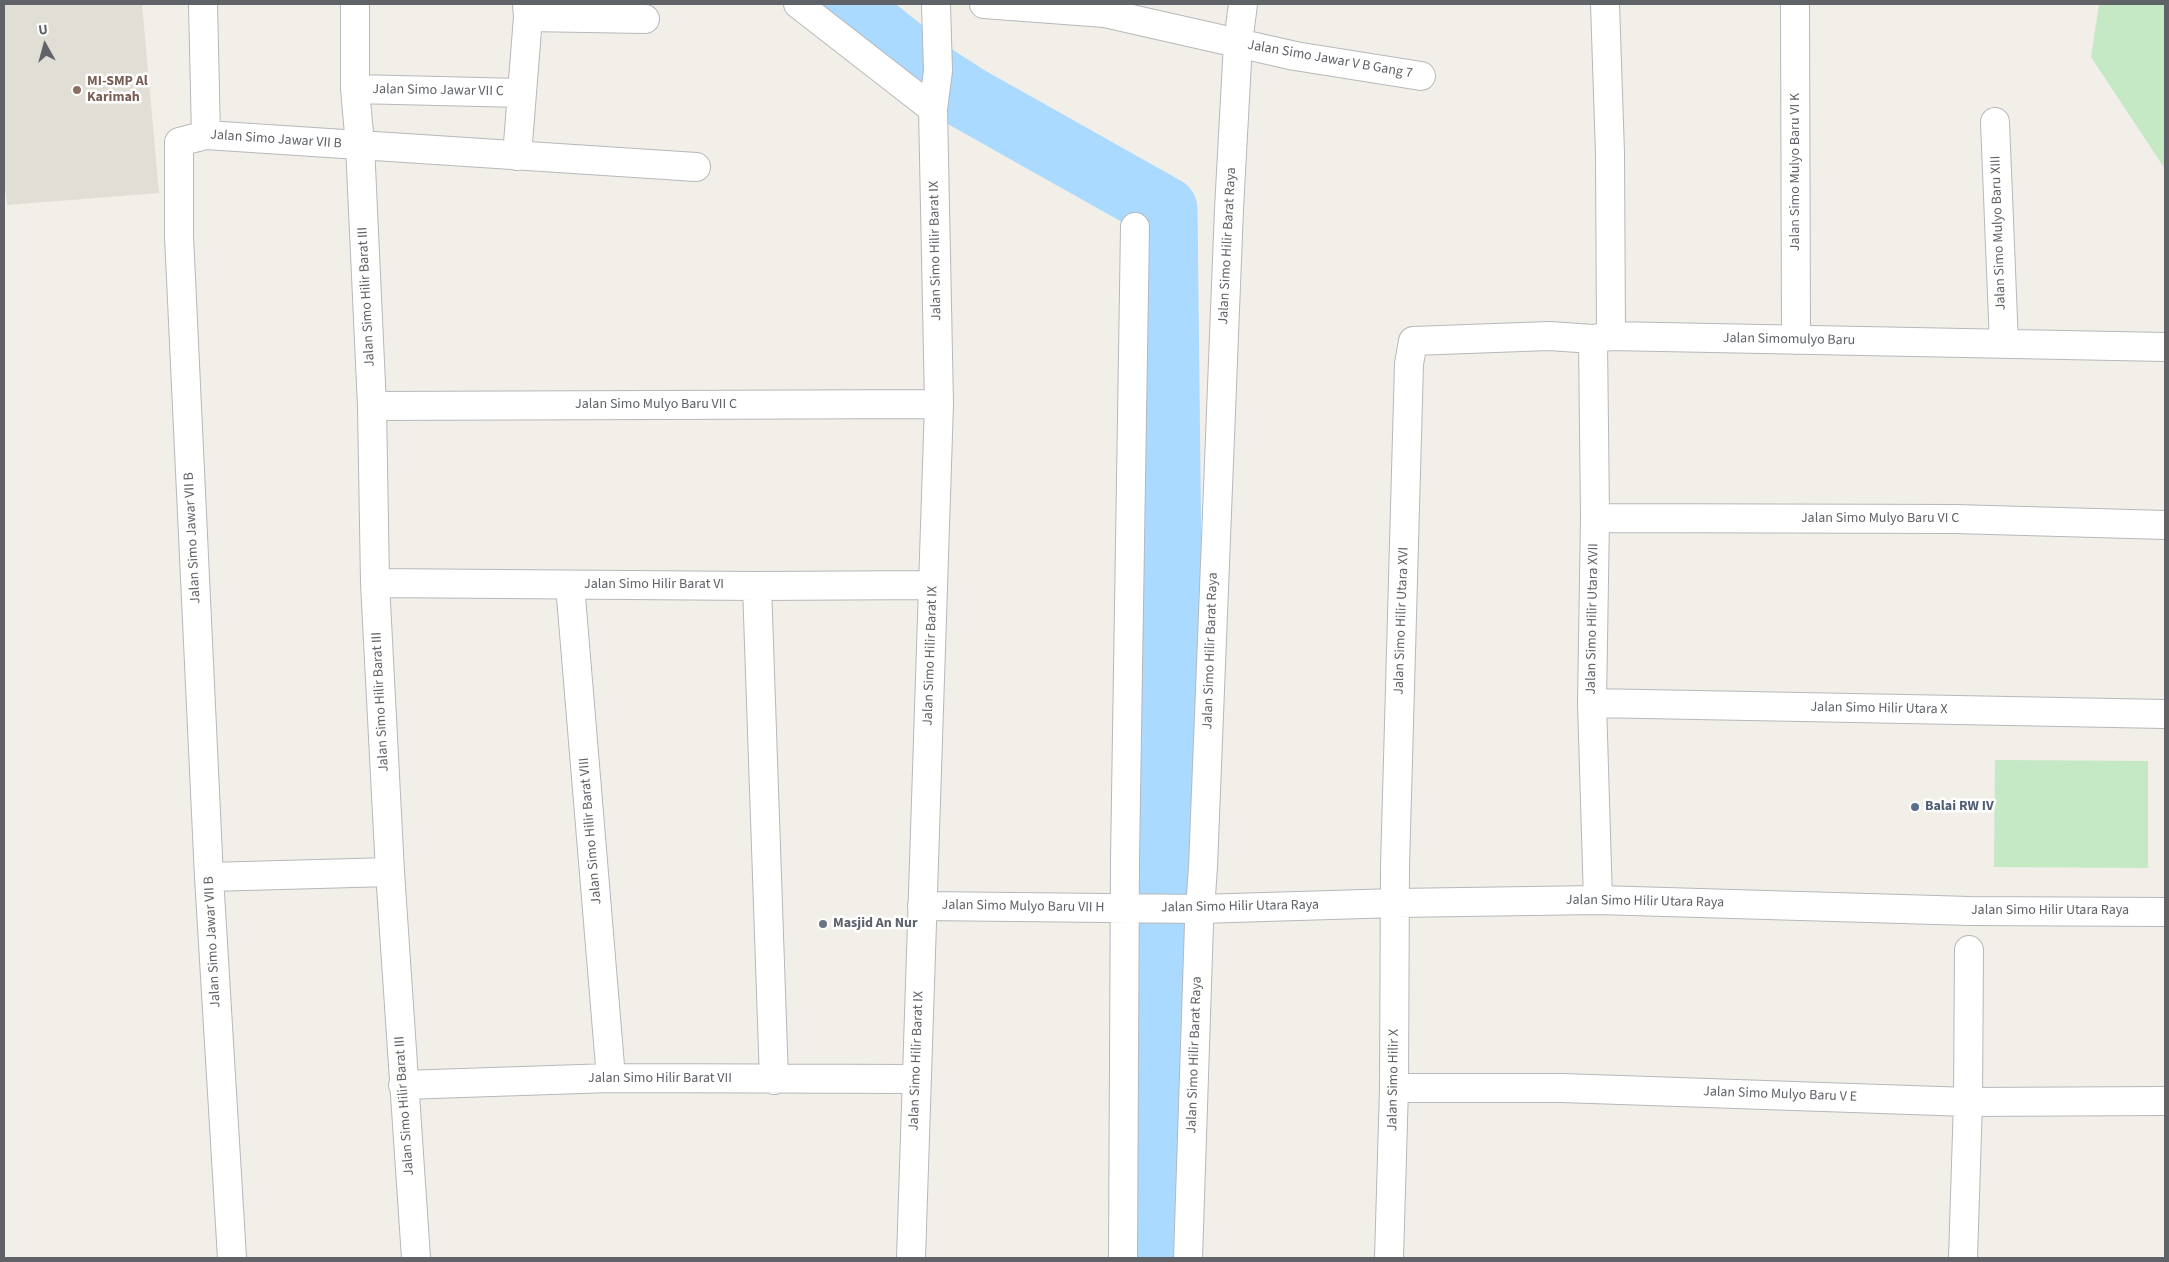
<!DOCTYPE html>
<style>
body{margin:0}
#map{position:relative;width:2169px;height:1262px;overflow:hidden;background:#f1efe8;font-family:"Source Sans 3",sans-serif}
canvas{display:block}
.frame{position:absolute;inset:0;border:5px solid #5f6368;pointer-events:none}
.north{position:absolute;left:20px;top:20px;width:50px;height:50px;-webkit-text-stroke:4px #fff;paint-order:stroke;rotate:353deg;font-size:14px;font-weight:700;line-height:20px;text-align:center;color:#5f6368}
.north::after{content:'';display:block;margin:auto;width:18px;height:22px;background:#5f6368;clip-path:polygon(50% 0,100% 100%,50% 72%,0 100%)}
</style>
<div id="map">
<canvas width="2169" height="1262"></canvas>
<div class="frame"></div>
<div class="north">U</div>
</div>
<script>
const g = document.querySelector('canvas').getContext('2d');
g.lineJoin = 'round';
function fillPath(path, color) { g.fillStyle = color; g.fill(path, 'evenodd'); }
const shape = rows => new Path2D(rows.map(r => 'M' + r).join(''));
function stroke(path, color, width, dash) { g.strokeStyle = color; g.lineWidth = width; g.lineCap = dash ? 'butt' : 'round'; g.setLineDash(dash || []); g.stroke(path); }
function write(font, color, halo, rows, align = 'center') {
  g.font = font + ' "Source Sans 3",sans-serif'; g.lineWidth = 5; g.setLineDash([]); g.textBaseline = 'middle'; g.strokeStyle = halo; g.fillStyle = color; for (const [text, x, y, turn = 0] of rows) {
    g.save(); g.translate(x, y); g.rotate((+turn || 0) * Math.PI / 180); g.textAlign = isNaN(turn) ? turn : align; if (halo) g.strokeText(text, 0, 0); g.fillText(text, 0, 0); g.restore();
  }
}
fillPath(shape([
 [4,4,142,4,159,193,7,205,4,177]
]), '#e1ded6');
fillPath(shape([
 [2099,4,2165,4,2165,169,2091,57],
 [1995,760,2148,761,2148,868,1994,867]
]), '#c5e8c5');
stroke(shape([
 [844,4,932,75,966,97,1165,209,1171,739,1143,1258]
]), '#aadaff', 65);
const street = shape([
 [203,4,206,135],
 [355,4,355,89,360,145,372,406,375,583,390,872,416,1258],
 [798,4,933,109],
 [984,4,1105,13,1295,56,1421,76],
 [1605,4,1610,153,1611,336],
 [1795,4,1796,340],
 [528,17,645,19],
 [355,89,521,93],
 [1995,122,2004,344],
 [517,156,528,17,527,4],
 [1593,339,1595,518,1592,703,1598,900],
 [372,406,939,404],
 [1595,518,1955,519,2165,525],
 [375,583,757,586,933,585],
 [570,585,611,1078],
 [757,586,774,1080],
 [1592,703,2165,714],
 [209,877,390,872],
 [922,906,1200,909,1396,903,1598,900,1969,911,2165,912],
 [403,1085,611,1078,916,1079],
 [1394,1088,1562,1088,1968,1102,2165,1101],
 [232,1258,209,877,179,236,179,142,206,135,696,167],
 [911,1258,939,404,933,109,938,71,936,4],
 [1123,1258,1125,859,1135,227],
 [1188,1258,1199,924,1203,867,1229,209,1238,43,1243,4],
 [1389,1258,1394,1088,1395,867,1409,364,1413,341,1549,336,1593,339,1611,336,2165,347],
 [1963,1258,1968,1102,1969,950]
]);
stroke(street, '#b5b8bc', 30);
stroke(street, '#fff', 28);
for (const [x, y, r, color] of [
 [77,90,5,"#8d6e63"],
 [1915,807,5,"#5c6f8a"],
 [823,924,5,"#6b7280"]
]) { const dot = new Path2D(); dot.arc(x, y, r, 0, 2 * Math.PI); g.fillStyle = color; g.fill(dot); stroke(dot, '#fff', 2); }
write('14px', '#5f6368', '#fff', [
 ["Jalan Simo Jawar V B Gang 7",1330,60,10],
 ["Jalan Simo Jawar VII C",438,91,1],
 ["Jalan Simo Jawar VII B",276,140,4],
 ["Jalan Simo Mulyo Baru VI K",1796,172,-90],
 ["Jalan Simo Mulyo Baru XIII",1999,233,-92],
 ["Jalan Simo Hilir Barat Raya",1228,246,-87],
 ["Jalan Simo Hilir Barat IX",936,251,-91],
 ["Jalan Simo Hilir Barat III",367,297,-93],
 ["Jalan Simomulyo Baru",1789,340,1],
 ["Jalan Simo Mulyo Baru VII C",656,405],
 ["Jalan Simo Mulyo Baru VI C",1880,519],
 ["Jalan Simo Jawar VII B",193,538,-93],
 ["Jalan Simo Hilir Barat VI",654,585],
 ["Jalan Simo Hilir Utara XVII",1593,619,-89],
 ["Jalan Simo Hilir Utara XVI",1402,621,-88],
 ["Jalan Simo Hilir Barat Raya",1211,651,-88],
 ["Jalan Simo Hilir Barat IX",931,656,-88],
 ["Jalan Simo Hilir Barat III",381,702,-93],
 ["Jalan Simo Hilir Utara X",1879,709,1],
 ["Jalan Simo Hilir Barat VIII",591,831,-95],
 ["Jalan Simo Hilir Utara Raya",1645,902,1],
 ["Jalan Simo Mulyo Baru VII H",1023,907,1],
 ["Jalan Simo Hilir Utara Raya",1240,907,-1],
 ["Jalan Simo Hilir Utara Raya",2050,911],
 ["Jalan Simo Jawar VII B",213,942,-93],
 ["Jalan Simo Hilir Barat Raya",1195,1055,-88],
 ["Jalan Simo Hilir Barat IX",917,1061,-88],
 ["Jalan Simo Hilir Barat VII",660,1079],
 ["Jalan Simo Hilir X",1394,1080,-89],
 ["Jalan Simo Mulyo Baru V E",1780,1095,2],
 ["Jalan Simo Hilir Barat III",405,1106,-94]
]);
write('bold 14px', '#785e54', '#fff', [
 ["MI-SMP Al",87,82],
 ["Karimah",87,98]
], 'left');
write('bold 14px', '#4e5e75', '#fff', [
 ["Balai RW IV",1925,807]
], 'left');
write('bold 14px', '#5b616d', '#fff', [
 ["Masjid An Nur",833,924]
], 'left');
</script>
